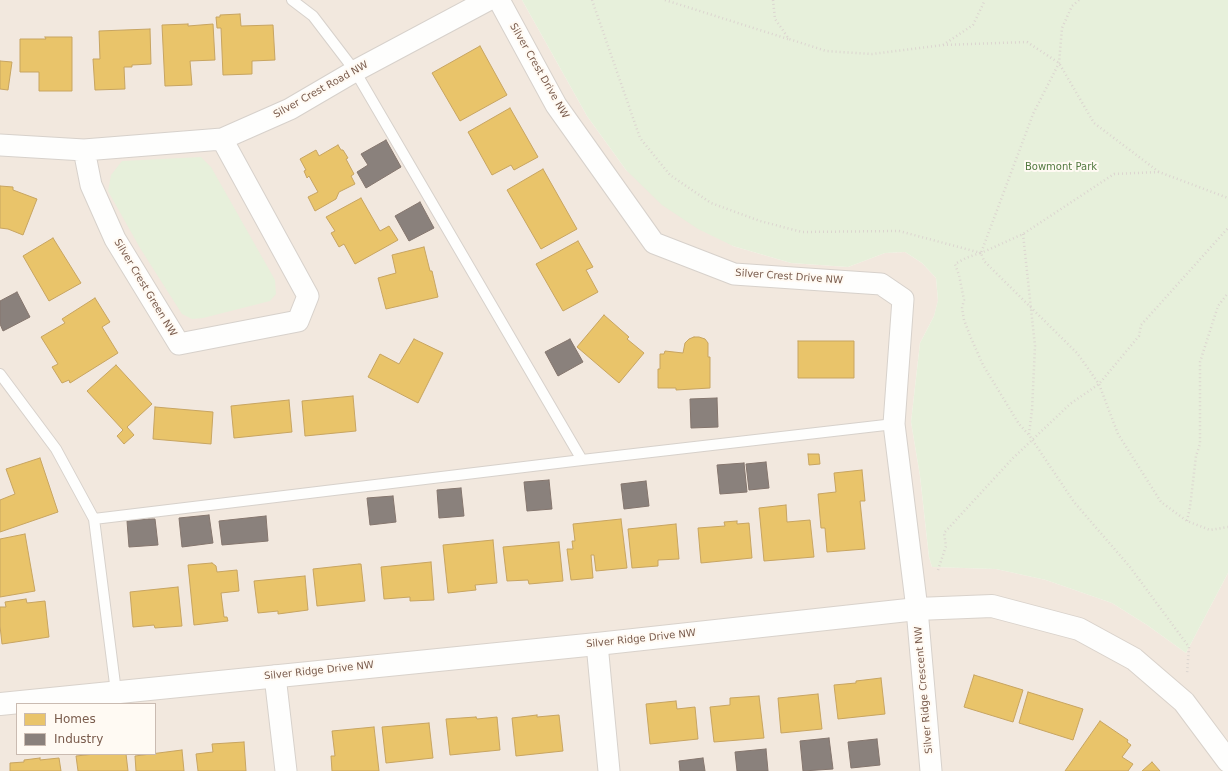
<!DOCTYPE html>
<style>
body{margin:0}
#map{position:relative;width:1228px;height:771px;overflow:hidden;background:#f9f5f0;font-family:"DejaVu Sans",sans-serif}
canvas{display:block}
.legend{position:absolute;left:16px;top:703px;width:140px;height:52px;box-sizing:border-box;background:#fffaf3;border:1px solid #cabbb1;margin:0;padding:5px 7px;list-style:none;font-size:12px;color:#7a5c4d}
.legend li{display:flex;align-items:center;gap:8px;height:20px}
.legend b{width:20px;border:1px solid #cabbb1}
</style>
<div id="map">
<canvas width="1228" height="771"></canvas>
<ul class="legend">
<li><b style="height:11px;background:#e9c46a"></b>Homes</li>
<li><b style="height:11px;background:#8a817c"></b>Industry</li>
</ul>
</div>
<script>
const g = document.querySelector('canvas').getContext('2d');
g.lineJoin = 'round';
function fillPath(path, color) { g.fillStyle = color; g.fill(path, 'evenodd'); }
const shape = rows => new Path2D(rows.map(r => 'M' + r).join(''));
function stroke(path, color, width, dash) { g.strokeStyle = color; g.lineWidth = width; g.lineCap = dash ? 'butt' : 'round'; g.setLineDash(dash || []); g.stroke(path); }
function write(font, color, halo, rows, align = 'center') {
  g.font = font + ' "DejaVu Sans",sans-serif'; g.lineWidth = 4; g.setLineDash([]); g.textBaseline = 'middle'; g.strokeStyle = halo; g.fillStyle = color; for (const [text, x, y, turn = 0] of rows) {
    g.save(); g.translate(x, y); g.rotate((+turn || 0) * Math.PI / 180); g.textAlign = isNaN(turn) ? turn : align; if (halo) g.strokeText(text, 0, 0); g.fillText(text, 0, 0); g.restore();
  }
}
fillPath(shape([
 [0,0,522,0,587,116,626,170,733,246,791,263,848,267,885,253,905,252,922,263,936,278,938,300,934,316,920,343,911,422,920,476,929,557,932,567,996,569,1046,580,1112,603,1147,625,1186,653,1228,573,1228,771,0,771],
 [17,704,155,704,155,754,17,754]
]), '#f2e8de');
fillPath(shape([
 [522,0,1228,0,1228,573,1186,653,1147,625,1112,603,1046,580,996,569,932,567,929,557,920,476,911,422,920,343,934,316,938,300,936,278,922,263,905,252,885,253,848,267,791,263,733,246,698,229,662,205,626,170,587,116],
 [201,157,211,167,275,280,276,294,270,301,203,318,192,319,182,314,140,248,108,191,111,175,122,161]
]), '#e7f0db');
const homes = shape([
 [240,14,241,26,273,25,275,60,252,61,252,74,223,75,221,28,217,28,216,17,220,17,220,15,240,14],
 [188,24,188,26,213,24,215,60,190,61,192,85,165,86,162,25,188,24],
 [150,29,151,64,132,65,132,67,124,67,125,89,95,90,93,59,100,59,99,31,150,29],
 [45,37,72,37,72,91,39,91,39,72,20,72,20,39,46,39,45,37],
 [480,46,507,95,460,121,432,73,480,46],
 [0,61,12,62,8,90,0,89,0,61],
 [510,108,538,157,514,170,511,165,492,175,468,132,510,108],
 [338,145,341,150,343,150,348,158,346,159,354,174,351,176,355,184,339,192,336,199,315,211,308,197,318,192,309,176,307,178,304,171,306,170,300,159,316,150,319,156,338,145],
 [543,169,577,229,541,249,507,190,543,169],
 [0,186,13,187,13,190,37,199,23,235,8,229,0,228,0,186],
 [361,198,380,231,389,226,398,240,355,264,344,244,339,247,331,233,335,231,326,217,361,198],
 [53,238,81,283,49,301,23,256,53,238],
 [578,241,593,267,586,270,598,292,563,311,536,264,578,241],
 [424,247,430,271,432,271,438,297,386,309,378,278,396,273,392,255,424,247],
 [95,298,110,322,102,327,118,353,70,383,69,380,62,383,52,367,58,364,41,337,65,323,62,319,95,298],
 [604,315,629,337,627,339,644,353,619,383,577,347,604,315],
 [694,337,699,337,705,339,708,343,708,357,710,357,710,388,676,390,676,388,658,388,658,369,660,369,660,354,664,354,665,351,683,353,685,343,689,339,694,337],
 [414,339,443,353,418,403,368,377,380,354,399,364,414,339],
 [798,341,854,341,854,378,798,378,798,341],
 [116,365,152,404,127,427,134,435,124,444,117,436,123,430,87,391,116,365],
 [353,396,356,431,305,436,302,401,353,396],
 [289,400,292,432,234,438,231,406,289,400],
 [155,407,213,412,211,444,153,439,155,407],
 [808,454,819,454,820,464,809,465,808,454],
 [40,458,58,512,0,532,0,500,15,494,6,469,40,458],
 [862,470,865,501,860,501,865,549,827,552,825,528,821,528,818,494,836,492,834,473,862,470],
 [786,505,787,522,810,520,814,557,764,561,759,508,786,505],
 [621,519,627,568,596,571,594,555,591,555,593,578,571,580,567,549,573,549,572,541,575,541,573,524,621,519],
 [737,521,737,524,749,523,752,558,701,563,698,528,725,526,724,522,737,521],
 [676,524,679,559,658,560,658,566,632,568,628,529,676,524],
 [25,534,35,591,0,597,0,539,25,534],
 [493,540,497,583,475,585,476,590,448,593,443,545,493,540],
 [559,542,563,581,529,584,528,580,507,581,503,547,559,542],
 [431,562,434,600,410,601,410,597,384,599,381,567,431,562],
 [212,563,216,566,217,572,237,570,239,591,221,593,224,617,227,617,228,621,194,625,188,565,212,563],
 [359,564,361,564,365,601,317,606,313,569,359,564],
 [305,576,308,610,278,614,278,611,258,613,254,581,305,576],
 [178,587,182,626,155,628,154,625,133,627,130,592,178,587],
 [26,599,27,603,45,601,49,637,2,644,0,626,0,607,6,607,5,602,26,599],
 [974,675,1023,690,1013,722,964,707,974,675],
 [881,678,885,714,838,719,834,685,856,683,856,681,881,678],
 [1028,692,1083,709,1073,740,1019,723,1028,692],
 [818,694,822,729,781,733,778,698,818,694],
 [759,696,764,738,714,742,710,707,730,705,730,698,759,696],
 [676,701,677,709,695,707,698,739,650,744,646,704,676,701],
 [537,715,537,717,559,715,563,751,516,756,512,718,537,715],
 [476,717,477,719,497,717,500,750,450,755,446,719,476,717],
 [1100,721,1128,740,1127,742,1131,745,1122,757,1133,764,1128,771,1065,771,1100,721],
 [429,723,433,758,386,763,382,727,429,723],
 [374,727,379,771,332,771,331,756,335,756,332,731,374,727],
 [244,742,246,771,198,771,196,754,213,752,212,744,244,742],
 [182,750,184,771,136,771,135,756,182,750],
 [95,754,126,754,128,771,78,771,76,756,95,754],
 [40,758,40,760,59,758,61,771,10,771,10,763,24,762,24,760,40,758],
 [1152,762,1160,771,1142,771,1152,762]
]);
fillPath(homes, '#e9c46a');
stroke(homes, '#c8a561', 1);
const industry = shape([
 [386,140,401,167,366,188,357,172,368,165,361,154,386,140],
 [420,202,434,228,409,241,395,216,420,202],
 [17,292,30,317,3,331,0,324,0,301,17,292],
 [570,339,583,362,558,376,545,352,570,339],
 [717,398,718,427,691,428,690,399,717,398],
 [766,462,769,488,749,490,746,464,766,462],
 [744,463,747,492,720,494,717,465,744,463],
 [549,480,552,509,527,511,524,482,549,480],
 [646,481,649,506,624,509,621,484,646,481],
 [461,488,464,516,439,518,437,490,461,488],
 [393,496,396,522,370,525,367,498,393,496],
 [209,515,213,543,182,547,179,518,209,515],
 [266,516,268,541,222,545,219,521,266,516],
 [149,519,155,519,158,545,129,547,127,521,149,519],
 [829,738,833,769,803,771,800,741,829,738],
 [877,739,880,765,851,768,848,742,877,739],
 [766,749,768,771,737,771,735,752,766,749],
 [703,758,705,771,680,771,679,761,703,758]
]);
fillPath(industry, '#8a817c');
stroke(industry, '#85766e', 1);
const lane = shape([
 [292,0,313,16,355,71,582,460],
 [0,374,56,449,94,519,116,692],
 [94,519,582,460,894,424]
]);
const street = shape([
 [499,0,556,105,654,243,734,274,881,284,903,299,894,424,917,609,931,771],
 [0,145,84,150,222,139,290,109,355,71,488,0],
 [84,150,91,185,115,239,179,344,298,321,308,296,222,139],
 [597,644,609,771],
 [275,676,286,771]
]);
const secondary = shape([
 [0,704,597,644,917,609,992,606,1079,629,1134,659,1184,702,1228,761]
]);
stroke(lane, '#d7d1cb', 12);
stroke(street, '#d7d1cb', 23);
stroke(secondary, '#d9d2cb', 24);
stroke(shape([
 [592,0,640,138,670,175,711,203,760,221,802,232,899,231,981,253,1023,234,1114,174,1159,172,1228,198],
 [665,0,788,39],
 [773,0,775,19,789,39,826,51,872,54,943,45,973,25,985,0],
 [1079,0,1072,6,1062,28,1059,63,1033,114,981,253,984,261,1077,353,1099,384,1118,434,1161,502,1187,521,1210,530,1228,527],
 [943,45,1027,42,1059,63,1094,123,1159,172],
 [1023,234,1035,346,1032,410,1029,434],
 [980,253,966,258,955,264,959,275,964,300,962,308,964,320,971,338,983,365,1019,424,1029,435,1074,502,1130,567,1189,647,1187,674],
 [1187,521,1190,507,1196,456,1200,444,1200,362,1218,306,1228,293],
 [938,570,946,546,944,533,1013,458,1070,404,1099,384,1139,336,1141,325,1228,228]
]), '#dcd5d0', 2.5, [1, 3]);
stroke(lane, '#fefefd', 10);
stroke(street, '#fefefd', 21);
stroke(secondary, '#fefefd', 22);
write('10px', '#7a5c4d', '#fffaf3', [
 ["Silver Crest Drive NW",539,71,60],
 ["Silver Crest Road NW",321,90,-29],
 ["Silver Crest Drive NW",789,277,4],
 ["Silver Crest Green NW",145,288,59],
 ["Silver Ridge Drive NW",641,639,-6],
 ["Silver Ridge Drive NW",319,671,-6],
 ["Silver Ridge Crescent NW",924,690,-95]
]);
write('10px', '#537a41', '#fffaf3', [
 ["Bowmont Park",1061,167]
]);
</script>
